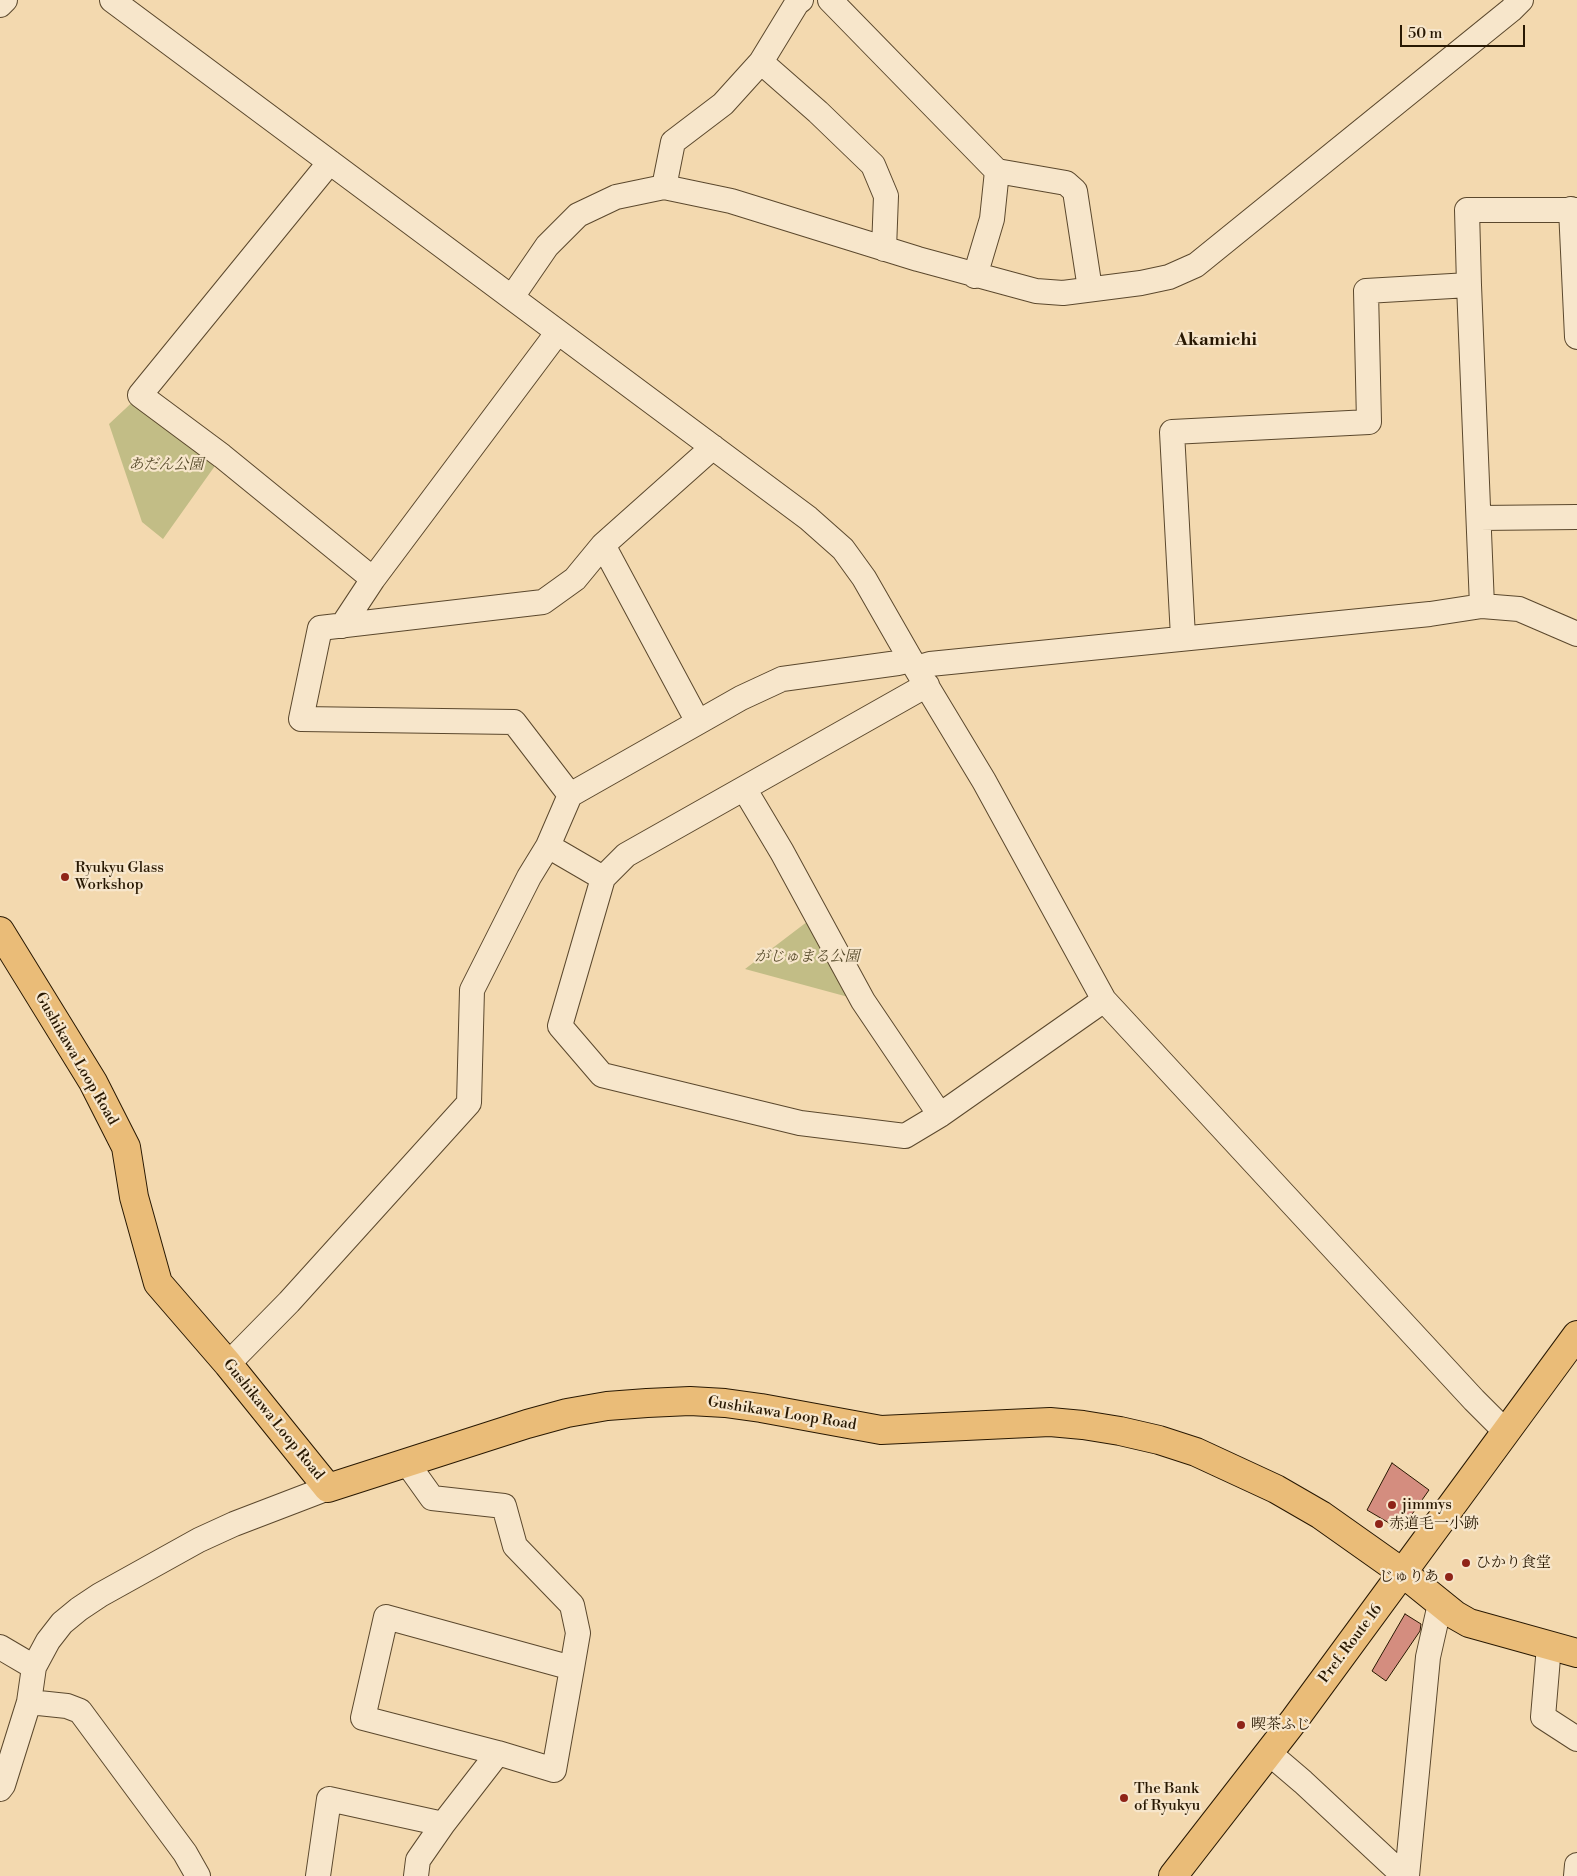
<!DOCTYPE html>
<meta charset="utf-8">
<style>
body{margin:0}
#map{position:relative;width:1577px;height:1876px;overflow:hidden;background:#f3d9af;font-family:"Libre Bodoni",serif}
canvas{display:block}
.scale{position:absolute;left:1400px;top:25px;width:125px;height:22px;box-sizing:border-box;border:2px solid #281802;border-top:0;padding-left:6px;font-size:15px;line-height:18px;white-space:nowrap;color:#281802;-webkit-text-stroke:4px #f7e6cb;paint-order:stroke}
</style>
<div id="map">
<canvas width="1577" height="1876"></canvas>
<div class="scale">50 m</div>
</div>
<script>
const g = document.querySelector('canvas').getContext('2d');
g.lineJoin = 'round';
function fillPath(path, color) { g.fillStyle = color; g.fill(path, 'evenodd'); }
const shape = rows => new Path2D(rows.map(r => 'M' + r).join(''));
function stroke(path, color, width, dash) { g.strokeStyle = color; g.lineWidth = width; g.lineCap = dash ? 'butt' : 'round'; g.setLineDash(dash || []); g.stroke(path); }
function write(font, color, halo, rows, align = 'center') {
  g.font = font + ' "Libre Bodoni","Noto Serif JP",serif'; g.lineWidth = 4.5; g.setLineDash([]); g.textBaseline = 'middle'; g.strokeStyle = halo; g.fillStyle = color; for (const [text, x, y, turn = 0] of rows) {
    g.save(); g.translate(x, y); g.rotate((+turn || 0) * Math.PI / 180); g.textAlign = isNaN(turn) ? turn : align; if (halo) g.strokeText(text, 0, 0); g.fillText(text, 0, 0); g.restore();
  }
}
fillPath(shape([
 [140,395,222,456,163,539,142,522,109,424],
 [816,915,863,1001,745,969]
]), '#c2bd86');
const building = shape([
 [1392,1463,1429,1490,1401,1530,1367,1510,1392,1463],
 [1405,1614,1421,1624,1420,1631,1386,1681,1372,1671,1405,1614]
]);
fillPath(building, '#d48d7f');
stroke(building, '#281802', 1);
const minor = shape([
 [112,0,808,518,843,549,864,578,911,660,984,781,1104,1000,1474,1400,1506,1432],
 [830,0,997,171,992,219,975,276],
 [0,5,5,0],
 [761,62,818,112,873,165,886,196,884,249],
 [330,162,140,395,222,456,373,579],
 [997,171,1066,183,1075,191,1090,289],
 [664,187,673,142,723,104,761,62,797,3,801,0],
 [1571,209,1577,337],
 [512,297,547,246,578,215,616,197,664,187,731,201,918,259,1036,291,1063,293,1141,283,1169,277,1196,265,1511,10,1521,0],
 [1479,518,1577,517],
 [603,545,698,722],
 [1482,606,1469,285,1467,210,1577,210],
 [342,626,373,579,558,332],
 [1183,637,1172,432,1369,422,1366,291,1469,285],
 [916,668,930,664,1430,614,1482,606,1519,609,1577,634],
 [927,685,626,855,603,878,560,1026,602,1075,800,1123,905,1136,940,1115,1104,1000],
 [745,790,782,852,863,1001,940,1115],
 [570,795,514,722,301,719,320,628,543,602,575,579,603,545,713,447],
 [548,846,603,878],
 [228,1364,289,1302,469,1103,472,990,529,877,548,846,570,795,741,698,782,679,898,663,911,660],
 [407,1463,432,1498,504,1506,515,1546,572,1605,578,1633,572,1668,554,1770,498,1753,363,1718,386,1617,572,1668],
 [1549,1646,1543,1717,1577,1739],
 [0,1647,34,1667],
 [29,1702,67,1706,80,1711,185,1853,198,1876],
 [1269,1753,1303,1782,1404,1876],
 [0,1789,3,1785,29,1702,34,1667,48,1641,62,1623,79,1609,100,1595,199,1540,234,1524,328,1488],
 [318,1876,329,1799,443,1824],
 [416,1876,418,1860,443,1824,498,1753],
 [1407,1876,1428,1657,1440,1604],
 [1576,1876,1577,1865]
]);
const major = shape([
 [0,931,93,1082,126,1147,134,1197,158,1283,228,1364,328,1488,527,1424,567,1413,607,1406,647,1403,690,1401,725,1403,761,1408,881,1430,1050,1422,1083,1425,1120,1431,1159,1440,1196,1452,1276,1489,1321,1515,1403,1573,1455,1615,1469,1623,1577,1653],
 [1173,1876,1295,1719,1577,1335]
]);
stroke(minor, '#5b482d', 26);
stroke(major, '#281802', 30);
stroke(minor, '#f7e6cb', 24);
stroke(major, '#eabc78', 28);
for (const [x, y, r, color] of [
 [65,877,5,"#8f2418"],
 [1392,1505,5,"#8f2418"],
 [1379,1524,5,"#8f2418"],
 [1466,1563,5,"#8f2418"],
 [1449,1577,5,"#8f2418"],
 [1241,1725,5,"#8f2418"],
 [1124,1798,5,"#8f2418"]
]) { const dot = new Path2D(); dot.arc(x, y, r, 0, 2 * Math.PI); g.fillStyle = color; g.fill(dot); stroke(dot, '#f7e6cb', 2); }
write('italic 15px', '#564a2a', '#f7e6cb', [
 ["あだん公園",166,465],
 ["がじゅまる公園",807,957]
]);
write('15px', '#281802', '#f7e6cb', [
 ["Ryukyu Glass",75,868],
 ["Workshop",75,885],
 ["jimmys",1402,1505],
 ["赤道毛一小跡",1389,1524],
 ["ひかり食堂",1476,1563],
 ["じゅりあ",1439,1577,"right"],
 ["喫茶ふじ",1251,1725],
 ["The Bank",1134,1789],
 ["of Ryukyu",1134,1806]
], 'left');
write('15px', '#281802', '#f7e6cb', [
 ["Gushikawa Loop Road",76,1059,60],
 ["Gushikawa Loop Road",782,1414,9],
 ["Gushikawa Loop Road",273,1420,51],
 ["Pref. Route 16",1351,1644,-53]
]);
write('bold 18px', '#281802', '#f7e6cb', [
 ["Akamichi",1216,341]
]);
</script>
